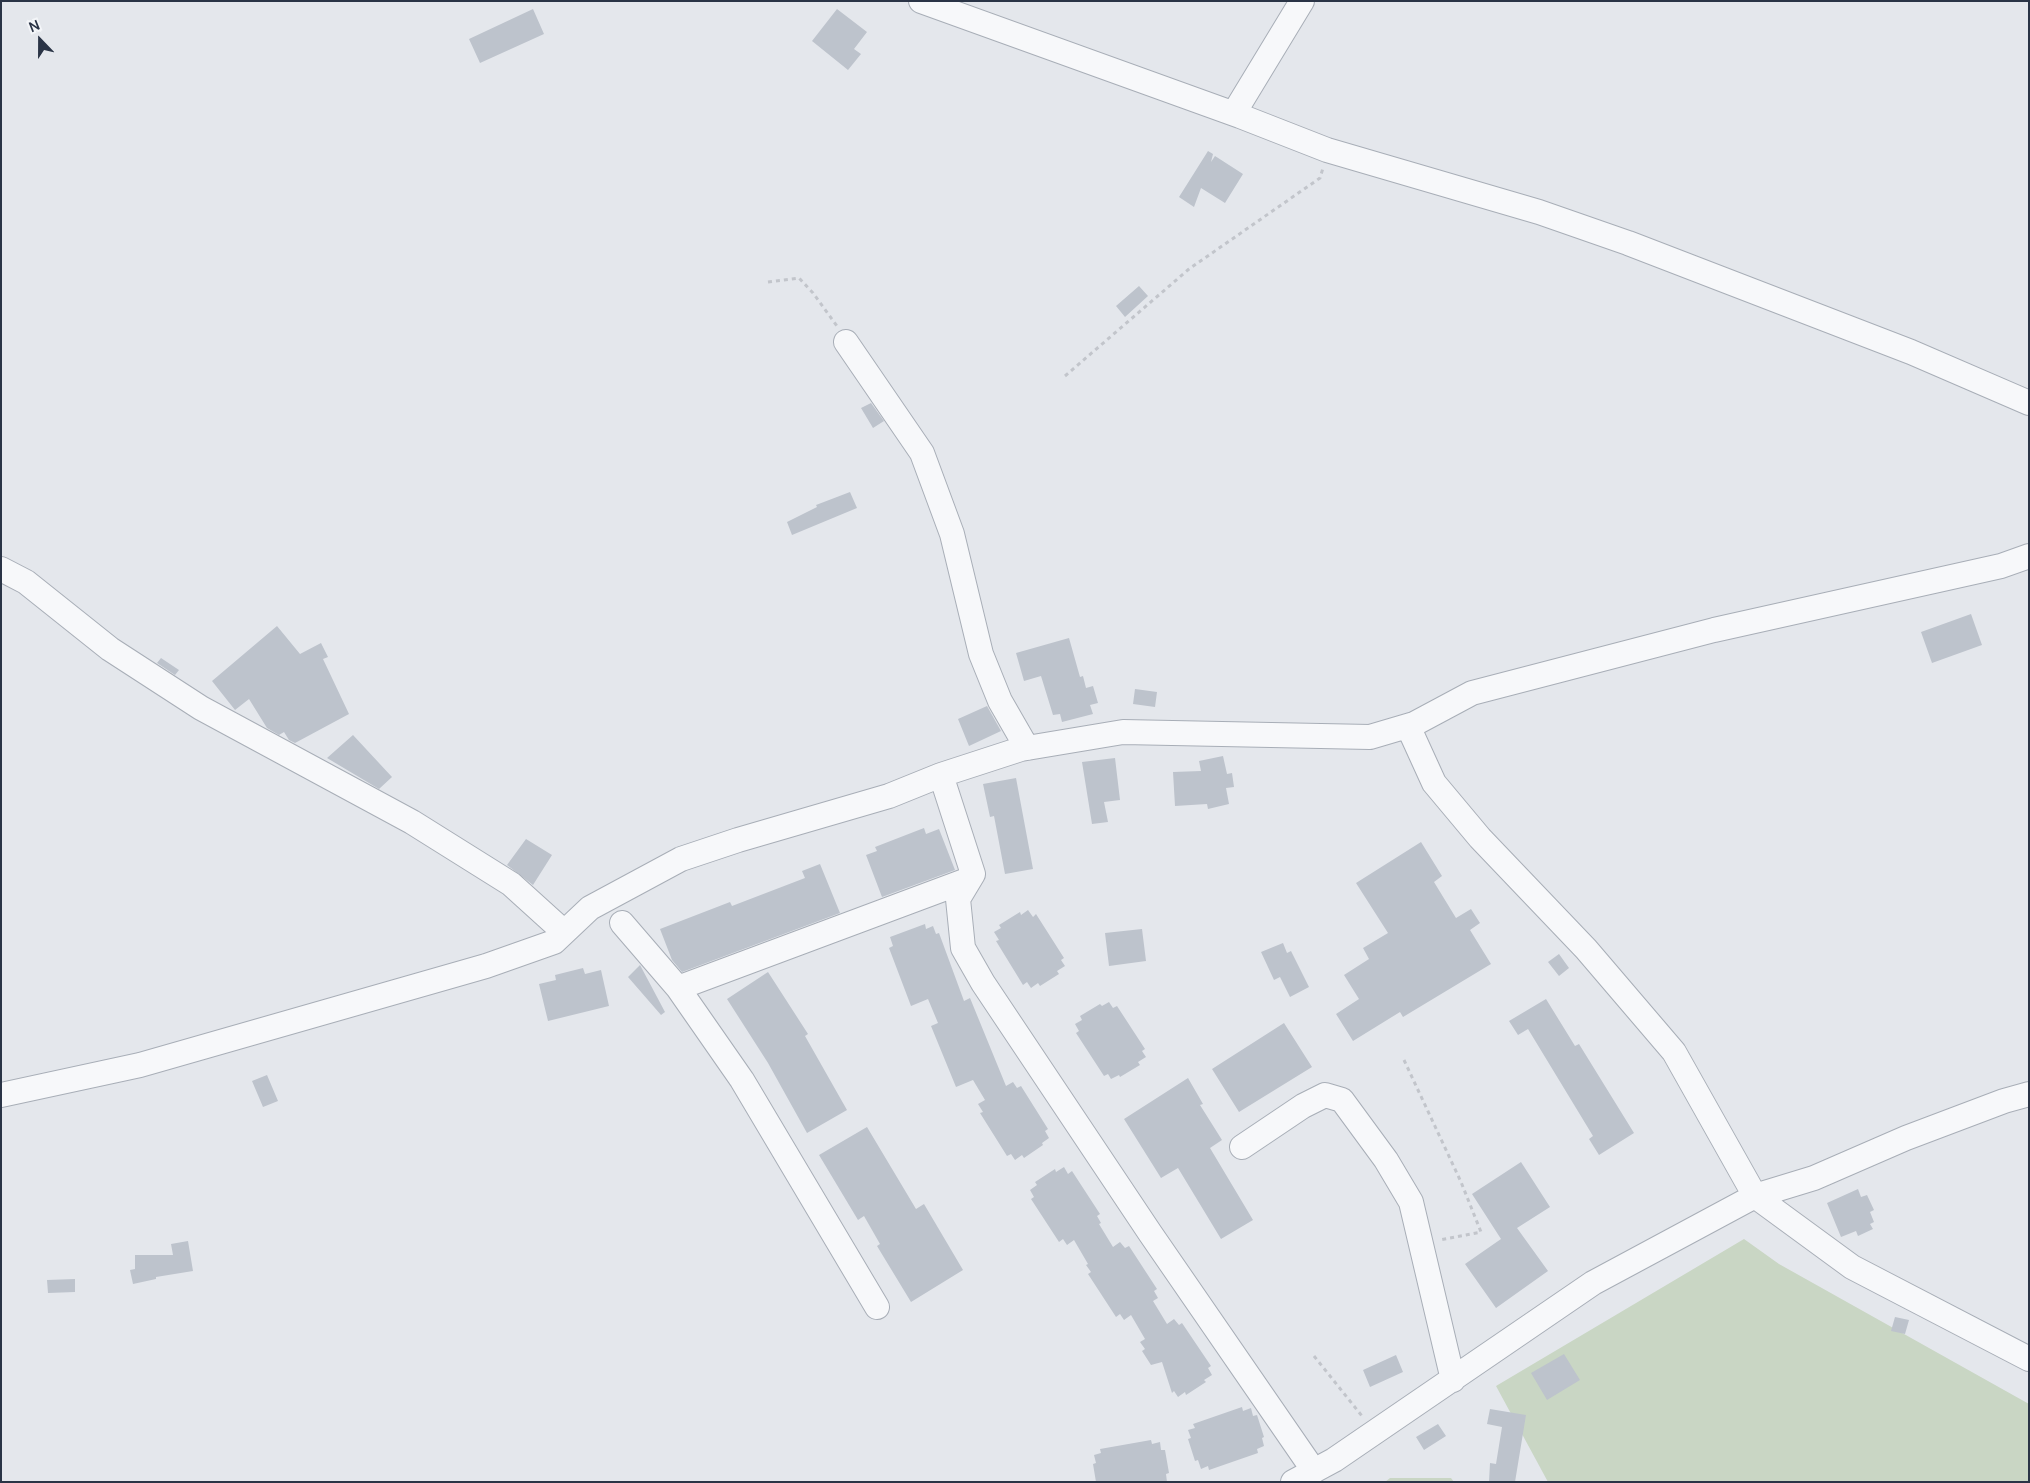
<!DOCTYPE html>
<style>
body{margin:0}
#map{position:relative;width:2030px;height:1483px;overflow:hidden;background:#e4e7ec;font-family:Manrope,sans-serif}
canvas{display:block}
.frame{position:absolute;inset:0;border:2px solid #2a3446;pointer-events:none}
.north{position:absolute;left:15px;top:15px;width:50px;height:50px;-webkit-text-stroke:4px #f4f6f9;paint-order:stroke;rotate:338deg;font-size:14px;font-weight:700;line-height:20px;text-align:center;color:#2a3446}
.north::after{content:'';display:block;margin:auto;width:18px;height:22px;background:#2a3446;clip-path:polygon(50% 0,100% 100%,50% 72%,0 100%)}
</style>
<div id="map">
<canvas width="2030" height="1483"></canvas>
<div class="frame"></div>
<div class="north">N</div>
</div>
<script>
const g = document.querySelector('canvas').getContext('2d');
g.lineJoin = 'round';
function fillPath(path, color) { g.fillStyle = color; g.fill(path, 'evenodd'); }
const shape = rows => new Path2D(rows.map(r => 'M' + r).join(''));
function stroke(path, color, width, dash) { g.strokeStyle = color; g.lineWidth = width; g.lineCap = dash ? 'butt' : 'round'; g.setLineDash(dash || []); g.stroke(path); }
fillPath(shape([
 [1744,1239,1779,1264,2029,1404,2029,1482,1548,1482,1496,1386],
 [1390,1478,1451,1478,1454,1482,1385,1482]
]), '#c9d6c4');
fillPath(shape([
 [533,9,544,34,480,63,469,39],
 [837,9,867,32,854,49,861,54,848,70,812,41],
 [1208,151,1213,154,1211,162,1215,156,1243,174,1225,203,1201,188,1194,207,1179,197],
 [1139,286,1148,296,1125,317,1116,306],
 [871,403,884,421,873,428,861,408],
 [850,492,857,508,792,535,787,522,817,507,816,505],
 [1971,614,1982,645,1932,663,1921,632],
 [277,626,300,654,321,643,328,657,323,659,349,714,295,743,289,740,284,732,279,735,267,728,249,699,235,710,212,681],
 [1069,638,1080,677,1083,676,1086,688,1093,686,1098,703,1090,705,1093,714,1062,722,1060,714,1053,715,1041,676,1024,681,1016,653],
 [161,658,179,670,175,675,157,663],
 [1135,689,1157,692,1155,707,1133,704],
 [987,706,1001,731,969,746,958,719],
 [353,735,392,777,379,789,327,758],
 [1223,756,1227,774,1232,773,1234,787,1226,788,1229,804,1208,809,1207,804,1175,806,1173,772,1201,771,1199,761],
 [1115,758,1120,800,1104,802,1108,822,1092,824,1082,762],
 [1016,778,1033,869,1005,874,994,816,990,817,983,784],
 [924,828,926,834,939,829,955,870,882,897,866,855,877,851,875,847],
 [526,839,552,855,533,885,507,865],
 [1421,842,1442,876,1434,882,1456,918,1471,909,1480,923,1470,930,1491,964,1403,1017,1400,1012,1353,1041,1336,1014,1359,999,1344,975,1369,959,1363,948,1388,933,1356,883],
 [820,864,840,913,682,972,672,960,660,929,730,902,732,906,805,878,802,871],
 [1028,910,1033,917,1036,914,1064,958,1061,960,1065,966,1057,971,1059,974,1040,986,1038,983,1031,988,1027,982,1023,985,996,941,999,940,994,932,1001,928,999,925,1020,912,1021,915],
 [925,924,926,929,933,926,936,934,939,933,964,1001,970,998,1006,1086,1013,1082,1017,1088,1021,1086,1048,1129,1045,1131,1049,1138,1042,1143,1043,1145,1024,1158,1022,1155,1015,1160,1011,1154,1007,1156,980,1113,983,1112,978,1104,985,1100,973,1080,956,1087,931,1026,938,1023,928,999,911,1006,889,948,893,946,890,937],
 [1142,929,1146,961,1109,966,1105,933],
 [1283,943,1287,953,1291,951,1309,987,1290,997,1280,977,1274,980,1261,952],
 [1559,954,1569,968,1559,976,1548,962],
 [640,965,665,1012,661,1015,628,977],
 [583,968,585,974,601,970,609,1006,548,1021,539,984,556,980,555,975],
 [768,972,808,1034,805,1036,847,1110,807,1133,768,1063,727,999],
 [1546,999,1575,1046,1579,1044,1634,1133,1599,1155,1589,1139,1593,1136,1528,1029,1518,1035,1509,1021],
 [1109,1002,1113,1008,1117,1006,1145,1049,1142,1051,1146,1057,1138,1062,1140,1065,1120,1077,1119,1075,1111,1079,1108,1074,1104,1076,1076,1033,1079,1031,1075,1024,1082,1020,1080,1016,1100,1004,1102,1006],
 [1284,1023,1312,1067,1239,1112,1212,1069],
 [267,1075,278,1101,263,1107,252,1081],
 [1188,1078,1203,1104,1200,1105,1222,1140,1210,1148,1253,1220,1221,1239,1178,1168,1161,1178,1124,1119],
 [867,1127,916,1209,924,1204,963,1270,911,1302,877,1246,880,1244,864,1216,858,1220,819,1155],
 [1521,1162,1550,1207,1517,1228,1548,1271,1496,1308,1465,1264,1501,1239,1472,1194],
 [1064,1167,1068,1174,1072,1171,1100,1214,1097,1216,1101,1223,1099,1224,1113,1247,1120,1242,1125,1248,1129,1246,1157,1289,1154,1291,1158,1298,1153,1301,1167,1324,1174,1319,1179,1325,1182,1323,1211,1366,1208,1368,1212,1375,1204,1380,1206,1382,1186,1395,1185,1392,1178,1397,1174,1391,1172,1393,1162,1362,1151,1365,1142,1351,1145,1349,1140,1342,1145,1339,1131,1315,1124,1320,1120,1314,1116,1317,1088,1274,1091,1272,1086,1265,1088,1264,1074,1240,1067,1245,1063,1239,1059,1242,1031,1199,1034,1197,1030,1190,1037,1185,1035,1182,1055,1169,1056,1172],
 [1858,1189,1861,1197,1867,1195,1874,1210,1870,1212,1874,1222,1870,1224,1873,1229,1858,1236,1856,1231,1841,1237,1827,1203],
 [188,1241,193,1271,156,1277,156,1279,133,1284,130,1270,135,1269,135,1255,173,1255,171,1244],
 [75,1279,75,1292,48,1293,47,1280],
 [1895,1317,1909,1320,1905,1334,1891,1331],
 [1564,1354,1580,1380,1547,1400,1531,1373],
 [1396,1355,1403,1372,1370,1387,1363,1370],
 [1242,1407,1243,1411,1251,1408,1253,1416,1257,1415,1264,1437,1262,1438,1264,1446,1257,1449,1258,1453,1209,1470,1208,1466,1201,1469,1198,1460,1195,1461,1188,1439,1191,1438,1188,1430,1195,1428,1193,1424],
 [1490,1409,1526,1415,1515,1482,1489,1482,1490,1463,1496,1464,1502,1427,1487,1424],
 [1438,1424,1446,1436,1424,1450,1416,1437],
 [1151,1440,1152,1444,1160,1442,1161,1450,1165,1450,1169,1473,1166,1474,1167,1482,1096,1482,1093,1464,1096,1463,1094,1455,1101,1453,1100,1449]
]), '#bdc3cc');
const minor = shape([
 [921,1,1240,116,1327,150,1539,212,1628,243,1911,352,2029,403],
 [1234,113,1302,1],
 [846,342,922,453,952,534,981,654,1000,701,1027,748],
 [1,569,26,582,110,649,201,708,412,822,511,884,564,932],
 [1408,726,1434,783,1480,838,1586,949,1674,1052,1755,1196,1852,1267,2029,1359],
 [941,775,973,874,958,899,963,948,983,983,1150,1233,1314,1471],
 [622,923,678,988,742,1080,877,1307],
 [678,988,970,879],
 [1,1095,140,1065,486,966,554,942,590,908,681,859,738,840,889,796,941,775,1021,749,1123,732,1370,737,1414,724,1472,693,1714,630,2001,566,2029,556],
 [1242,1147,1303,1106,1325,1095,1342,1100,1386,1160,1411,1202,1453,1380],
 [1293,1482,1334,1460,1593,1283,1755,1196,1814,1178,1906,1138,2004,1101,2029,1094]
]);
stroke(minor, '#a8aeb7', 26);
stroke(shape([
 [768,282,799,278,813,293,837,326],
 [1065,376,1189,269,1320,178,1323,168],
 [1404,1060,1461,1182,1481,1232,1440,1240],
 [1314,1356,1362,1416]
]), '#c2c5cb', 3, [4, 4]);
stroke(minor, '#f7f8fa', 24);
</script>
